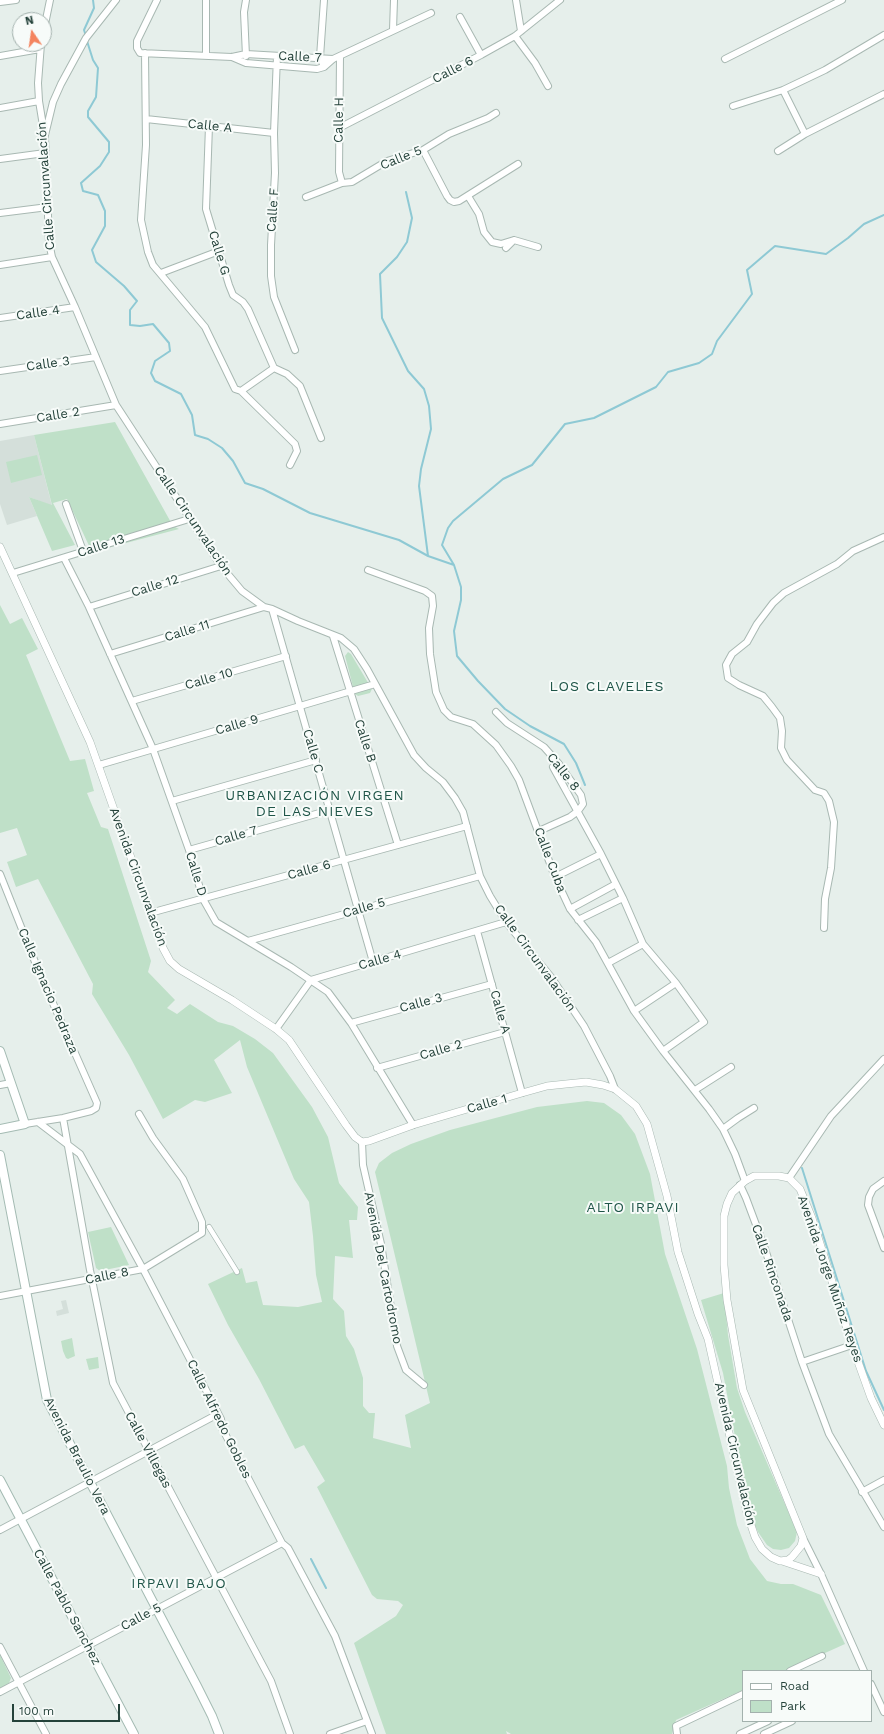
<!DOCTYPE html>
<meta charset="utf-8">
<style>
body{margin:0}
#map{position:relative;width:884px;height:1734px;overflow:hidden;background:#e6efeb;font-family:"Work Sans",sans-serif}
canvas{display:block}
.legend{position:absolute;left:742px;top:1670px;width:130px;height:52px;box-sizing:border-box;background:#f7fbf9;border:1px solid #a3b1ad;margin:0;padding:5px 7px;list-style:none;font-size:12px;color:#24423a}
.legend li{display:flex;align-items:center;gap:8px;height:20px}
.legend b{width:20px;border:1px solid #a3b1ad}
.north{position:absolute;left:12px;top:12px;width:40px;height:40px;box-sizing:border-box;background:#f7fbf9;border:1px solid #a3b1ad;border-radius:50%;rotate:347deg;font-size:11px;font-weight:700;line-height:16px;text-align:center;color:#24423a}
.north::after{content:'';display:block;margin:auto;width:14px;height:18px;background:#f4845f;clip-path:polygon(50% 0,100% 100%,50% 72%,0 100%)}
.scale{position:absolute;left:12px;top:1704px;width:108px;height:18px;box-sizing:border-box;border:2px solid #24423a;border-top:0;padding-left:5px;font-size:12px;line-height:14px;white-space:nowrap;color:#24423a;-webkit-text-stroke:3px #f7fbf9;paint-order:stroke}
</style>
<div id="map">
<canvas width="884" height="1734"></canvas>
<ul class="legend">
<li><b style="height:5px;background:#fff"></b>Road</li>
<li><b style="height:11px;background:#bfe0c8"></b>Park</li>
</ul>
<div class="north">N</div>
<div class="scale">100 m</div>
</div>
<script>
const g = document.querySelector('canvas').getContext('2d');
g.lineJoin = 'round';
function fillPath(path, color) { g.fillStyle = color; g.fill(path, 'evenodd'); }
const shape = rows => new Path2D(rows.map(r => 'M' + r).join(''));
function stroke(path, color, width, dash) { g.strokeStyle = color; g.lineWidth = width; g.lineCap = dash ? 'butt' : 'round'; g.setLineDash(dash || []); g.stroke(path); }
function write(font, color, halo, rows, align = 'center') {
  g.font = font + ' "Work Sans",sans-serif'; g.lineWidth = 4; g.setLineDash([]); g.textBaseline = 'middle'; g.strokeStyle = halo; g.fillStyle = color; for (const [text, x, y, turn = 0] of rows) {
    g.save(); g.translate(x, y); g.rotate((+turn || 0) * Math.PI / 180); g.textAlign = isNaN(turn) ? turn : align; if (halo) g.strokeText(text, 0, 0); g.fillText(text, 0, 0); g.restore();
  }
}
fillPath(shape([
 [34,435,52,506,29,497,37,516,7,525,0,504,0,441],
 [66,1300,69,1313,57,1316,56,1311,63,1309,61,1301]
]), '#d4dfda');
fillPath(shape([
 [115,422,173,526,179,529,92,552,67,499,53,503,75,545,52,551,29,497,52,505,34,435],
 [37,455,42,475,11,483,6,462],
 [0,605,10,624,22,618,38,649,26,655,70,761,85,759,94,791,87,793,101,827,108,829,151,961,148,972,175,1000,167,1008,177,1014,190,1004,218,1022,233,1026,255,1039,273,1053,312,1107,328,1137,339,1183,358,1207,357,1220,349,1220,353,1258,335,1256,333,1299,344,1311,346,1336,354,1349,363,1378,363,1406,369,1413,375,1413,373,1438,411,1448,405,1415,430,1403,375,1172,379,1163,392,1153,411,1144,450,1130,537,1107,587,1101,604,1103,621,1115,635,1134,650,1174,665,1254,697,1349,727,1466,729,1488,737,1525,750,1559,767,1581,781,1584,793,1584,821,1595,845,1644,785,1671,743,1671,743,1690,676,1720,672,1734,511,1734,506,1731,507,1734,386,1734,354,1643,396,1616,403,1605,398,1601,377,1599,372,1595,317,1487,325,1481,304,1445,295,1449,259,1379,228,1325,208,1284,242,1268,246,1283,257,1281,263,1305,298,1307,322,1302,316,1275,313,1236,309,1202,294,1179,247,1067,240,1040,214,1060,232,1093,205,1102,195,1100,163,1119,129,1055,92,994,93,984,38,879,16,887,7,862,27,855,17,828,0,833],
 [348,652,351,654,370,686,372,689,370,693,358,696,355,694,345,656],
 [111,1227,129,1265,100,1271,96,1268,88,1232],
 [724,1293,728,1335,737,1388,745,1412,797,1532,795,1541,789,1548,781,1550,773,1549,767,1545,758,1532,751,1517,746,1495,723,1373,701,1300],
 [72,1338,75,1356,68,1359,66,1358,63,1351,61,1341],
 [98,1357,99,1368,89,1370,86,1359],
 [0,1655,11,1678,9,1683,0,1688]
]), '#bfe0c8');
stroke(shape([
 [86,36,84,30,94,8,93,0],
 [87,41,93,60,98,68,96,97,88,111,88,117,109,142,109,152,100,166,81,183,83,191,98,195,105,211,105,226,92,250,96,262,124,286,137,301,130,310,130,325,140,326,153,324,169,343,170,351,155,361,151,373,155,381,181,394,192,415,195,435,208,439,222,448,233,461,245,483,263,489,310,513,399,540,428,556,454,565,461,587,461,600,454,631,457,656,478,681,505,709,530,726,564,744,576,763,585,785],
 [406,192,412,218,407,242,397,257,380,274,382,318,408,371,424,389,429,406,431,429,421,469,419,486,428,556],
 [454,565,442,545,448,528,453,521,503,479,532,465,565,424,594,418,656,387,668,372,699,363,712,354,717,341,752,294,747,270,775,246,826,254,848,238,864,224,884,215],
 [802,1168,866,1371,884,1410],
 [311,1559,326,1588]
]), '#8ec9d4', 2);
const pedestrian = shape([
 [209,1227,237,1272]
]);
const minor = shape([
 [157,0,137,41,137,48,140,53,232,57,246,54,333,59],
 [246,0,244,12,246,56],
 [516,0,521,31],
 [0,2,16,0],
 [460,17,481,55],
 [44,29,50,0],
 [393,30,394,0],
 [515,36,535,63,548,86],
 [41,44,38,83,39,101,45,138,49,242,52,257,75,307,116,405,221,566,242,591,264,607,272,609,298,621,341,638,354,649,367,669,414,755,426,768,443,782,455,798,463,812,480,876,490,896,506,922,551,977,584,1026,610,1076,615,1089],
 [145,53,146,145,141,220,148,252,153,265,205,327,235,389,241,391,295,444,297,451,290,465],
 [0,56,40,49],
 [206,56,206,0],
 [277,56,274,133,275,173,271,245,271,276,274,297,295,350],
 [340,56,339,172,342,183],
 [232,57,246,63,317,69,324,67,333,59,431,13],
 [725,59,842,0],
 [324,67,320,57,324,0],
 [783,90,805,134],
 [733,106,783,90,825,70,884,35],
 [0,108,39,101],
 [146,119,274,133],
 [209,126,206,209,229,285,233,295,243,302,248,309,274,368],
 [339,128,481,55,515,36,560,0],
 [45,135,53,102,61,84,86,38,116,0],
 [423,150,447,196,450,200,454,202,459,201,518,164],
 [778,151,805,134,884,94],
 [0,159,45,153],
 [468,196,479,214,484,232,492,242,501,244,514,240],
 [306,197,342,183,352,182,387,161,423,150,449,134,488,118,496,113],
 [0,213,48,207],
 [506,248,514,240,538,247],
 [0,265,52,257],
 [161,273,219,251],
 [0,318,75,307],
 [274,368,287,374,300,386,321,438],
 [0,371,96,357],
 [241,391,274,368],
 [0,424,116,405],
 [66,504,83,551],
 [64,558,89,607,153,749,189,850,203,899,216,922,291,967,328,992,351,1023,413,1125],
 [368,570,425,591,432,596,433,606,429,628,430,654,436,692,444,710,451,717,473,724,496,745,511,766,519,780,555,877,570,909,596,942,634,1011,663,1051,709,1109,723,1129,735,1154,745,1181],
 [13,573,189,519],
 [89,607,221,566],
 [272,609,373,962],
 [333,636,398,845],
 [110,654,264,607],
 [132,701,286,656],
 [496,712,507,723,544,747,559,764,581,795,583,804,578,811,570,817,539,831],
 [99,765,375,684],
 [553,767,601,854,623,898,643,944,676,983,704,1022,663,1051],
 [172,801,316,760],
 [189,850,330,810],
 [0,874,37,967,97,1103,96,1108,91,1111,63,1118,25,1124],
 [555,877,601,854],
 [570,909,616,884],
 [150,913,467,826],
 [578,920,623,898],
 [824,928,825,899,831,868,834,822,829,801,824,793,815,790,787,760,781,748,782,731,780,718,772,707,763,696,739,685,728,678,726,665,732,654,747,642,757,624,773,603,784,593,837,564,853,551,884,537],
 [477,931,522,1093],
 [248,941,480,876],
 [608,963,643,944],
 [634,1011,676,983],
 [351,1023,492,984],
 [276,1029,311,980,506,922],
 [377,1068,505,1032],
 [0,1085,11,1083],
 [695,1090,731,1067],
 [63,1118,90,1270,113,1383,271,1681,290,1734],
 [38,1122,80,1154,143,1269,221,1419,222,1428,282,1543,288,1548,335,1636,372,1734],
 [723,1129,738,1118,754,1108],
 [362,1142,363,1165,381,1244,397,1346,406,1370,424,1385],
 [789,1178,831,1116,884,1059],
 [884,1181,873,1189,869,1197,868,1205,884,1248],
 [740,1185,746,1198,764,1246,802,1362,829,1434,884,1527],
 [0,1296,143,1269,202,1233,202,1222,183,1179,153,1138,139,1114],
 [802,1362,852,1345],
 [862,1492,884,1480],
 [0,1530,218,1414],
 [803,1538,821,1574,864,1671],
 [0,1647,46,1734],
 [790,1671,822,1656],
 [871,1684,884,1712],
 [0,1692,282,1543],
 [330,1734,367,1721],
 [677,1734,676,1726,743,1694],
 [740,1734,768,1721],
 [764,1734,792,1721]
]);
const tertiary = shape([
 [0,547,90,742,163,948,170,961,179,969,232,1000,276,1029,289,1040,346,1125,355,1137,362,1142,369,1141,413,1125,522,1093,547,1086,566,1084,586,1082,603,1085,615,1089,636,1106,647,1124,667,1196,678,1252,698,1314,708,1339,747,1513,755,1537,762,1549,771,1557,780,1561,788,1560,792,1557,801,1546,803,1538,743,1390,727,1300,724,1265,724,1216,727,1204,732,1193,745,1181,754,1176,779,1176,789,1178,800,1189,812,1218,852,1345,871,1398,884,1425],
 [782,1561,821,1574]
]);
const secondary = shape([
 [0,1051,25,1124,0,1129],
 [0,1155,47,1400,197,1686,212,1716,219,1734],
 [0,1480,134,1734]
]);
stroke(pedestrian, '#a8b8b2', 6);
stroke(minor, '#a8b8b2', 8);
stroke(tertiary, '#a8b8b2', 8);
stroke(secondary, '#a4bbb3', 10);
stroke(pedestrian, '#fff', 4.5);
stroke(minor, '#fff', 6);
stroke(tertiary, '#fff', 7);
stroke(secondary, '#fff', 8);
write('13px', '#24423a', '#f7fbf9', [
 ["Calle 7",300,57,3],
 ["Calle 6",453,70,-27],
 ["Calle H",339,120,-89],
 ["Calle A",210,126,6],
 ["Calle 5",401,158,-22],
 ["Calle Circunvalación",46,186,-94],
 ["Calle F",273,210,-86],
 ["Calle G",219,253,73],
 ["Calle 4",38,313,-8],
 ["Calle 3",48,364,-8],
 ["Calle 2",58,415,-9],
 ["Calle Circunvalación",193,521,56],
 ["Calle 13",101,546,-18],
 ["Calle 12",155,586,-17],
 ["Calle 11",187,631,-17],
 ["Calle 10",209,679,-16],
 ["Calle 9",237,725,-16],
 ["Calle B",365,741,72],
 ["Calle C",313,751,74],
 ["Calle 8",563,772,52],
 ["Calle 7",236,836,-16],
 ["Calle Cuba",550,860,69],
 ["Calle 6",309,870,-15],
 ["Calle D",196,874,73],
 ["Avenida Circunvalación",138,877,70],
 ["Calle 5",364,908,-16],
 ["Calle Circunvalación",535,958,54],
 ["Calle 4",380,960,-16],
 ["Calle Ignacio Pedraza",48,991,67],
 ["Calle 3",421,1003,-15],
 ["Calle A",500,1012,74],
 ["Calle 2",441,1050,-16],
 ["Calle 1",487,1104,-16],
 ["Avenida Del Cartodromo",383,1268,79],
 ["Calle Rinconada",772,1273,71],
 ["Calle 8",107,1276,-11],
 ["Avenida Jorge Muñoz Reyes",830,1279,71],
 ["Calle Alfredo Gobles",219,1419,64],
 ["Calle Villegas",148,1450,62],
 ["Avenida Circunvalación",735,1454,77],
 ["Avenida Braulio Vera",77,1456,63],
 ["Calle Pablo Sanchez",67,1607,62],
 ["Calle 5",141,1617,-28]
]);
g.letterSpacing = '1px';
write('14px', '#1f5548', '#f7fbf9', [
 ["LOS CLAVELES",607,687],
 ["URBANIZACIÓN VIRGEN",315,796],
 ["DE LAS NIEVES",315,812],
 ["ALTO IRPAVI",633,1208],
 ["IRPAVI BAJO",179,1584]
]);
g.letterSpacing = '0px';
</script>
